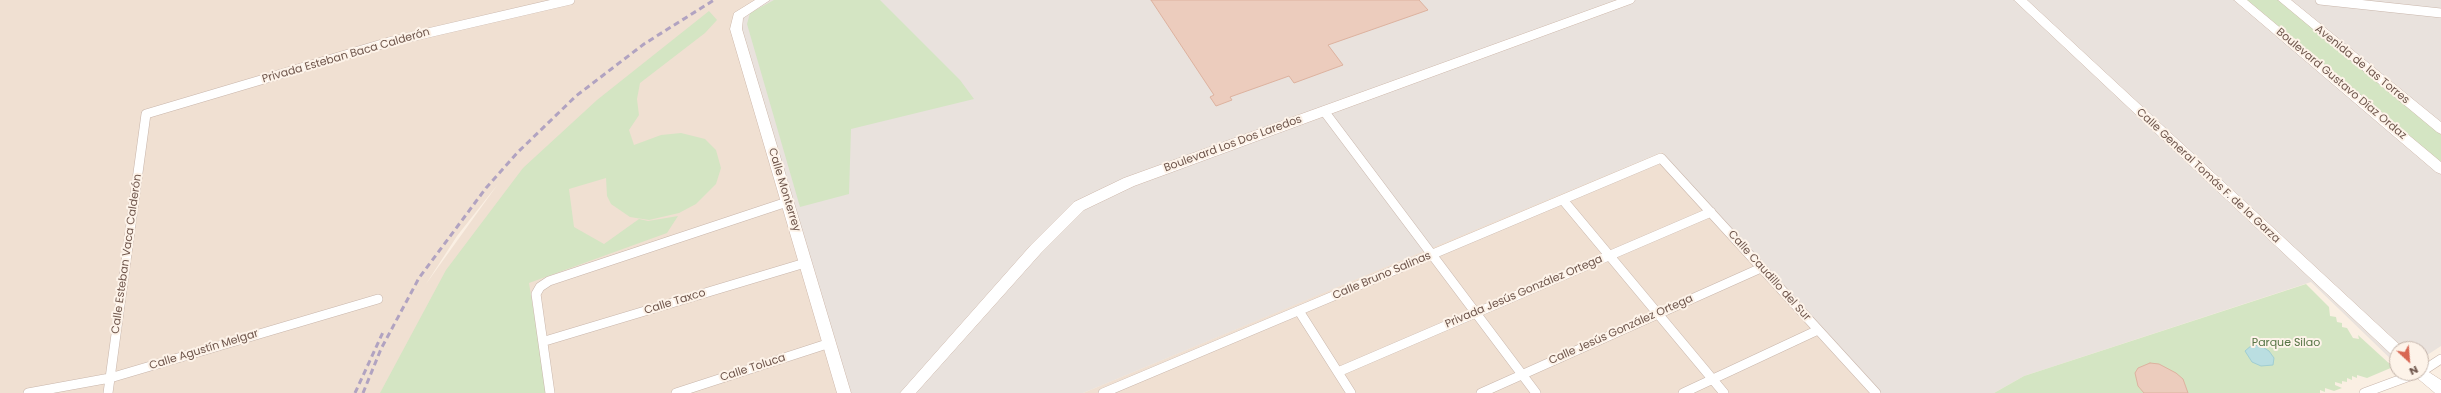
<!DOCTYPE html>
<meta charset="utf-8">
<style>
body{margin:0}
#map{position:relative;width:2441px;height:393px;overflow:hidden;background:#faefe3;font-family:Poppins,sans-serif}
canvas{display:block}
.north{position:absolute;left:2389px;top:341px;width:40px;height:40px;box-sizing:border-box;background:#fdf3e9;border:1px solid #c4b4aa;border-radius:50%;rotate:154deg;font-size:11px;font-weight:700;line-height:16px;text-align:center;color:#6f564c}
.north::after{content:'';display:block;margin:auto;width:14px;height:18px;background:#d86753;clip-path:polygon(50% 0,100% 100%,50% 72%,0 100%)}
</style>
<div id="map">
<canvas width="2441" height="393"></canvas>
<div class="north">N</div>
</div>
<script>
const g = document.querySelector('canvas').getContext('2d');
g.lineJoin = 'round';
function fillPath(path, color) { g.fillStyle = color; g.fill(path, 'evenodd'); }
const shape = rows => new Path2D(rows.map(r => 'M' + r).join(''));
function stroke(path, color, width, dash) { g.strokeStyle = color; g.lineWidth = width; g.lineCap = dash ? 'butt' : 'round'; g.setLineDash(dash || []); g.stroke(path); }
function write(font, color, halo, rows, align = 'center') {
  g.font = font + ' Poppins,sans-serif'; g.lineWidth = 4; g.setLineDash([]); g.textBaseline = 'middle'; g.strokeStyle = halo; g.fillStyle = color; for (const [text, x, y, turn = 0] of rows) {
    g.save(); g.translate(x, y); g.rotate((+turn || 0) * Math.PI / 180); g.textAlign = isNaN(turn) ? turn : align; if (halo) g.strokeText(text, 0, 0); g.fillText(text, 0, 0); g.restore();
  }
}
fillPath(shape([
 [0,0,767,0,735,17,851,393,0,393],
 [498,184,426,284,457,236],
 [1662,152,1878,393,1083,393,1566,191]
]), '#f0e0d2');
fillPath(shape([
 [767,0,2441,0,2441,346,2421,359,2421,349,2397,349,2397,365,2311,282,2024,376,1994,393,1878,393,1662,152,1083,393,851,393,735,16]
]), '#e9e2dd');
fillPath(shape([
 [774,0,880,0,960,80,974,99,851,129,849,194,800,207,747,24,750,13],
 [2241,0,2281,0,2441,133,2441,168],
 [709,11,717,20,705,33,640,83,637,99,639,115,629,130,634,145,661,135,681,133,705,139,716,150,721,168,716,184,696,204,679,213,649,220,630,217,611,204,607,196,606,178,569,189,574,227,604,244,639,219,648,221,678,216,667,233,529,283,547,393,380,393,446,270,523,168,597,100],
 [2306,284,2329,307,2330,316,2336,317,2337,322,2342,323,2342,327,2347,328,2353,338,2359,339,2358,335,2393,367,2367,378,2357,375,2357,378,2352,376,2352,380,2347,378,2347,382,2342,381,2342,384,2335,382,2335,385,2342,388,2334,391,2325,388,2325,392,2320,390,2320,393,1994,393,2024,376]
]), '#d4e5c3');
const water = shape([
 [2252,345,2261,346,2269,351,2274,358,2273,365,2261,366,2252,362,2245,351,2252,345]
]);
fillPath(water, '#badee1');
stroke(water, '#a1ced2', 1);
const building = shape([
 [1151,0,1419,0,1428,10,1328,45,1343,65,1294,83,1289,76,1230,97,1232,100,1216,106,1210,97,1214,95,1151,0],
 [2150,363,2159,364,2176,373,2183,379,2188,393,2144,393,2138,386,2135,373,2138,368,2150,363]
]);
fillPath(building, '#ecccbd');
stroke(building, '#ddb29f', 1);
const street = shape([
 [2320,0,2441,13],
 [1324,111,1536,393],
 [1563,200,1724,393],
 [1299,311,1351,393],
 [545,341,805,263],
 [1338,372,1711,212],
 [2421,372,2441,359],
 [28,393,110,378,378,299],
 [108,393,146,114,389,42,570,0],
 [550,393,536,294,540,287,549,281,787,202],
 [676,393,830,343],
 [1103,393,1661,158,1876,393],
 [1481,393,1761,268],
 [1683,393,1818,330],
 [2364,393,2418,373]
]);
const secondary = shape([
 [755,0,770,0,743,18,742,29,851,393,837,393,730,29,734,13,755,0],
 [1617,0,1635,0,1633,3,1134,186,1084,210,1041,253,916,393,900,393,1031,245,1074,202,1124,178,1617,0],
 [2014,0,2027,0,2402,347,2403,349,2397,349,2397,357,2392,355,2014,0],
 [2234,0,2247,0,2441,162,2441,174,2436,172,2234,0],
 [2278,0,2291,0,2441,122,2441,134,2437,132,2278,0],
 [2421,367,2441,380,2441,393,2435,393,2416,377,2414,373,2421,373,2421,367]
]);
stroke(street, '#c9b6ab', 10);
stroke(secondary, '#ceb8ab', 1);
stroke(street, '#fff', 9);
fillPath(secondary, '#fff');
stroke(shape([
 [355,393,384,330],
 [363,393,381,349,419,278,486,188,518,152,576,96,644,44,714,0]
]), '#b1a3c1', 3, [6, 4]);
write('11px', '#6f564c', '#fdf3e9', [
 ["Privada Esteban Baca Calderón",346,56,-16],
 ["Avenida de las Torres",2362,65,39],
 ["Boulevard Gustavo Díaz Ordaz",2341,84,40],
 ["Boulevard Los Dos Laredos",1233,144,-20],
 ["Calle General Tomás F. de la Garza",2208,176,43],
 ["Calle Monterrey",784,190,73],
 ["Calle Esteban Vaca Calderón",127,254,-82],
 ["Calle Bruno Salinas",1382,276,-23],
 ["Calle Caudillo del Sur",1769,276,48],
 ["Privada Jesús González Ortega",1524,292,-23],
 ["Calle Taxco",675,302,-17],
 ["Calle Jesús González Ortega",1621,330,-24],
 ["Calle Agustín Melgar",204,350,-17],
 ["Calle Toluca",753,368,-18]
]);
write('11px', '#567445', '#fdf3e9', [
 ["Parque Silao",2286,343]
]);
</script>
